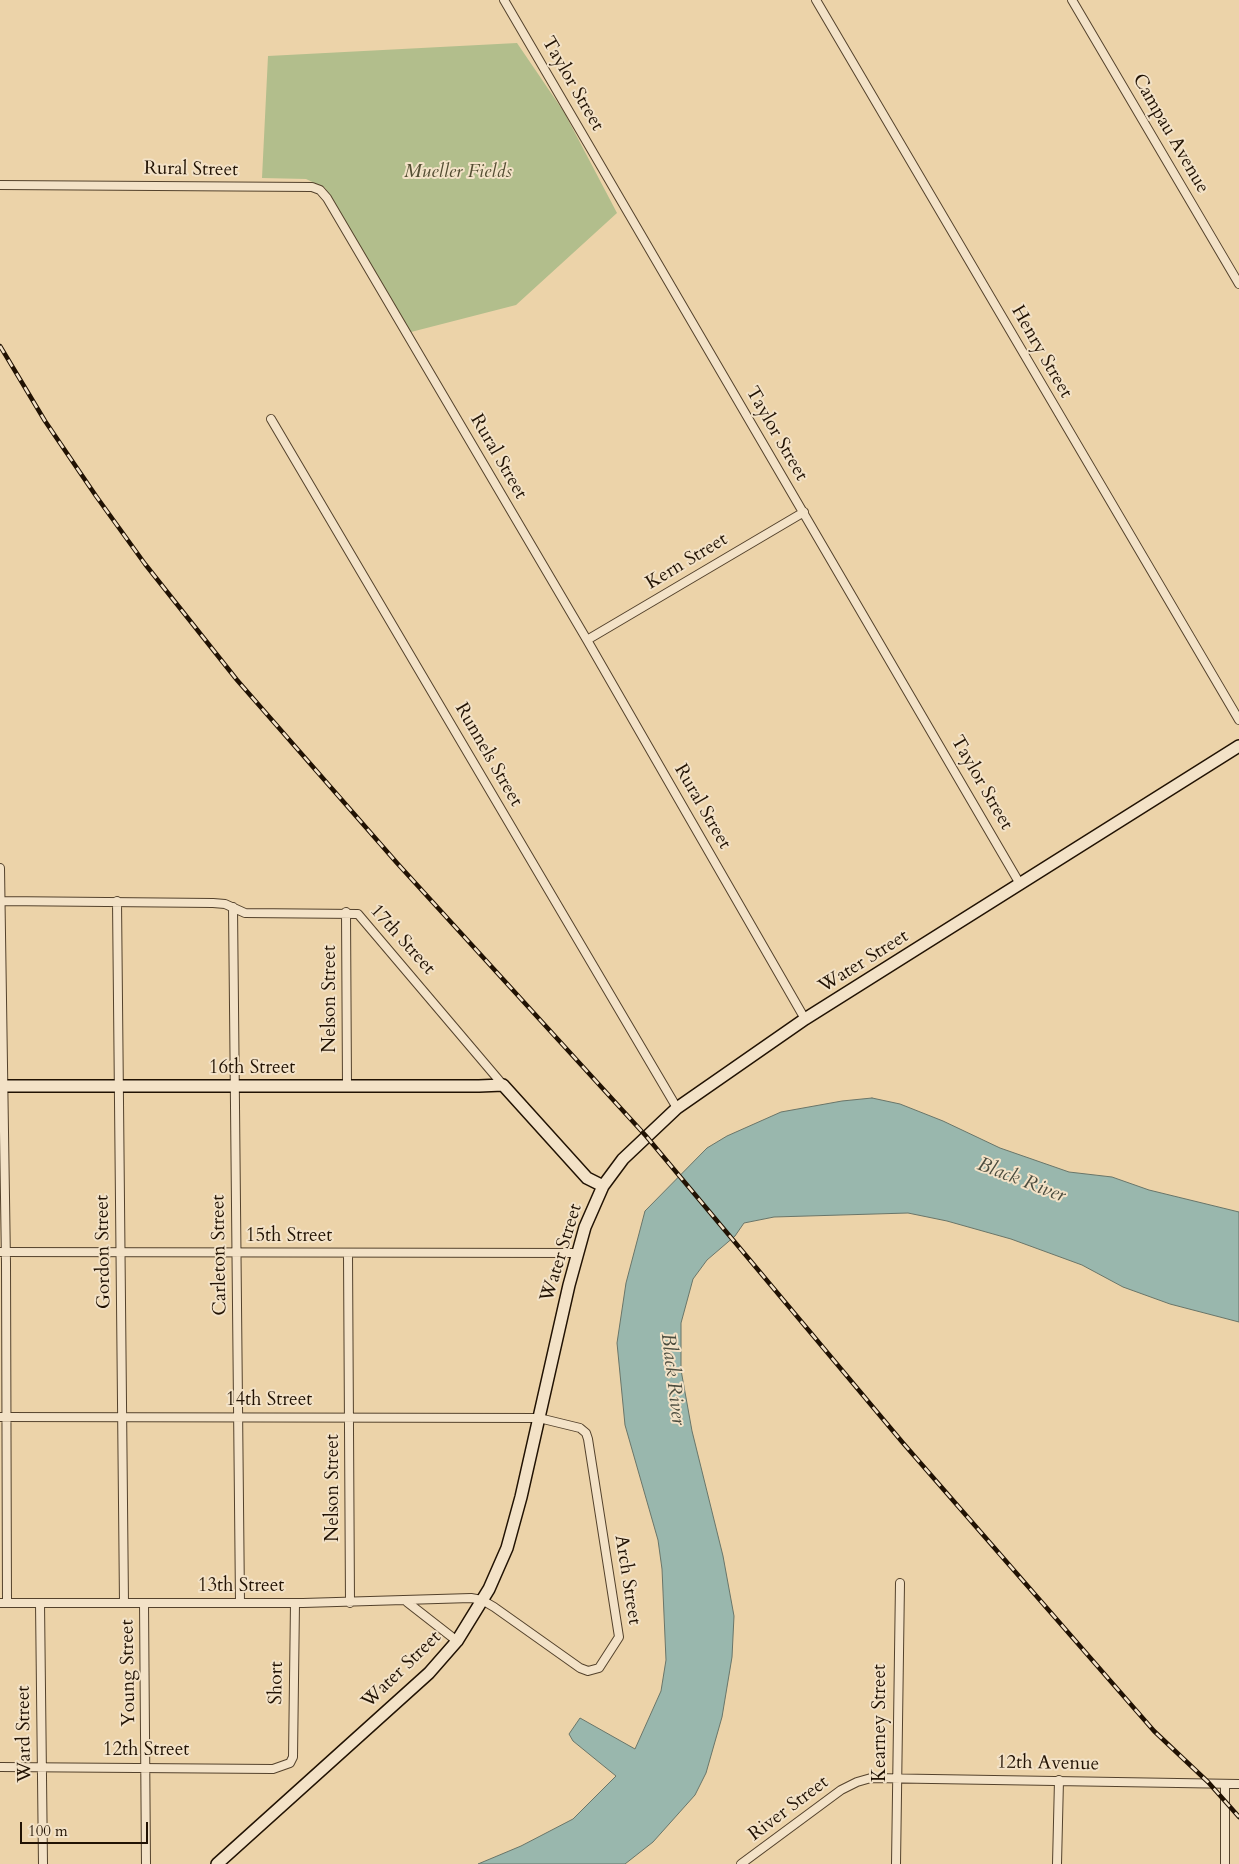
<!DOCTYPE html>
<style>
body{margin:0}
#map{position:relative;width:1239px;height:1864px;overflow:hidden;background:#ecd3a9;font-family:Cardo,serif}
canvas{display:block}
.scale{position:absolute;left:20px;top:1822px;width:128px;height:22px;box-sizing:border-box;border:2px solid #211203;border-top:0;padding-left:6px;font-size:15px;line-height:18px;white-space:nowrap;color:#211203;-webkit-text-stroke:4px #f3e2c7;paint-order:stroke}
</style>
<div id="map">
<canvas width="1239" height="1864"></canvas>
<div class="scale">100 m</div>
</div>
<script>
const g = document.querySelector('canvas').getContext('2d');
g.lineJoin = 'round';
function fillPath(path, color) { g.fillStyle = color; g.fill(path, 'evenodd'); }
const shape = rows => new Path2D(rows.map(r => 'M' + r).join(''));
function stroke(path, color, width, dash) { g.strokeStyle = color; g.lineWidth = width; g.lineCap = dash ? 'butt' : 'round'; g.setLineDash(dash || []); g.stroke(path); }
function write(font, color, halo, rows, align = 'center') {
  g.font = font + ' Cardo,serif'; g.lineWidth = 4; g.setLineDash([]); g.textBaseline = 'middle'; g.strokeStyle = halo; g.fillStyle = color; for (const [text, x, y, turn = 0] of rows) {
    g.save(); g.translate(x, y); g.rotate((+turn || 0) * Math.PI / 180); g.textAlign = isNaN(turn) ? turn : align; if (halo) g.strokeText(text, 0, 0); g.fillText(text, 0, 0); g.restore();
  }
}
fillPath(shape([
 [517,43,564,112,617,213,516,305,411,332,325,188,306,179,262,178,268,56]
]), '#b2be8c');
const water = shape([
 [872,1098,900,1104,943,1121,1000,1148,1069,1172,1112,1177,1149,1190,1239,1212,1239,1322,1170,1304,1123,1287,1082,1265,1011,1239,947,1221,908,1213,774,1217,744,1223,735,1236,707,1260,693,1279,681,1323,681,1370,692,1431,723,1556,734,1616,732,1657,722,1717,706,1773,695,1795,653,1842,625,1864,478,1864,521,1846,573,1819,616,1776,573,1741,569,1734,580,1718,635,1749,661,1691,666,1660,662,1569,658,1540,625,1425,617,1343,626,1283,645,1211,707,1148,727,1136,781,1112,842,1101,872,1098]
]);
fillPath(water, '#99b7ad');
stroke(water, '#697569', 1);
const street = shape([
 [504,0,1020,884],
 [816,0,1239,720],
 [1072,0,1239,284],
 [0,185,312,187,320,190,327,198,587,640,805,1019],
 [271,419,677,1108],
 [587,640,804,512],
 [0,868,6,1263,7,1603],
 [0,901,213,903,225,904,245,913,358,914,503,1085],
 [117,901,124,1603],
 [233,907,240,1603],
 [346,912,347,1086],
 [0,1252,577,1253],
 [348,1254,350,1603],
 [0,1417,539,1418,580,1428,586,1433,588,1439,619,1637,599,1668,588,1671,580,1668,494,1607,482,1600,471,1598,303,1603,0,1603],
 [407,1602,457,1641],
 [40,1603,43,1864],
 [144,1603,146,1864],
 [0,1767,273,1769,290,1763,293,1757,295,1603],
 [741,1864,841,1790,857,1782,871,1778,1239,1784],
 [896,1864,900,1583],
 [1057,1864,1059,1780],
 [1225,1864,1225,1784]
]);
const secondary = shape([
 [0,1086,479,1086,503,1085,587,1178,603,1186],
 [217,1864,429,1673,457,1641,489,1589,507,1548,521,1497,569,1285,585,1227,603,1186,623,1159,677,1108,805,1019,1239,746]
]);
stroke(street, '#54422c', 10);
stroke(secondary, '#211203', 14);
stroke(street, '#f3e2c7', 8);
stroke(secondary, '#f3e2c7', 11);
const rail = shape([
 [0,346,45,421,96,496,145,564,237,680,397,863,646,1136,903,1443,1154,1731,1208,1782,1239,1817]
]);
stroke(rail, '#211203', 4.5);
stroke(rail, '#f3e2c7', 2.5, [8]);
write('19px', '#211203', '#f3e2c7', [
 ["Taylor Street",572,84,60],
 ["Campau Avenue",1170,134,60],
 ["Rural Street",191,170,1],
 ["Henry Street",1041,352,60],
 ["Taylor Street",776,434,60],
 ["Rural Street",498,457,60],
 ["Kern Street",687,562,-31],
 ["Runnels Street",488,755,60],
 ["Taylor Street",981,783,60],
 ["Rural Street",702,807,60],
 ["17th Street",402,940,48],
 ["Water Street",864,962,-32],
 ["Nelson Street",331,999,-90],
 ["16th Street",252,1069],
 ["15th Street",289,1237],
 ["Gordon Street",104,1252,-91],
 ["Water Street",562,1253,-73],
 ["Carleton Street",220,1255,-91],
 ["14th Street",269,1401],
 ["Nelson Street",334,1488,-90],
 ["Arch Street",627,1580,81],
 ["13th Street",241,1587],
 ["Water Street",402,1670,-44],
 ["Young Street",129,1673,-91],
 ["Short",277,1683,-89],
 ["Kearney Street",881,1723,-90],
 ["Ward Street",25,1734,-91],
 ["12th Street",146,1751],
 ["12th Avenue",1048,1764,1],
 ["River Street",789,1809,-37]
]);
write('italic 19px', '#544e33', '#f3e2c7', [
 ["Mueller Fields",458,173]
]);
write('italic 20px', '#4b4c3e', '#f3e2c7', [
 ["Black River",1021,1181,21],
 ["Black River",672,1379,83]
]);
</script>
